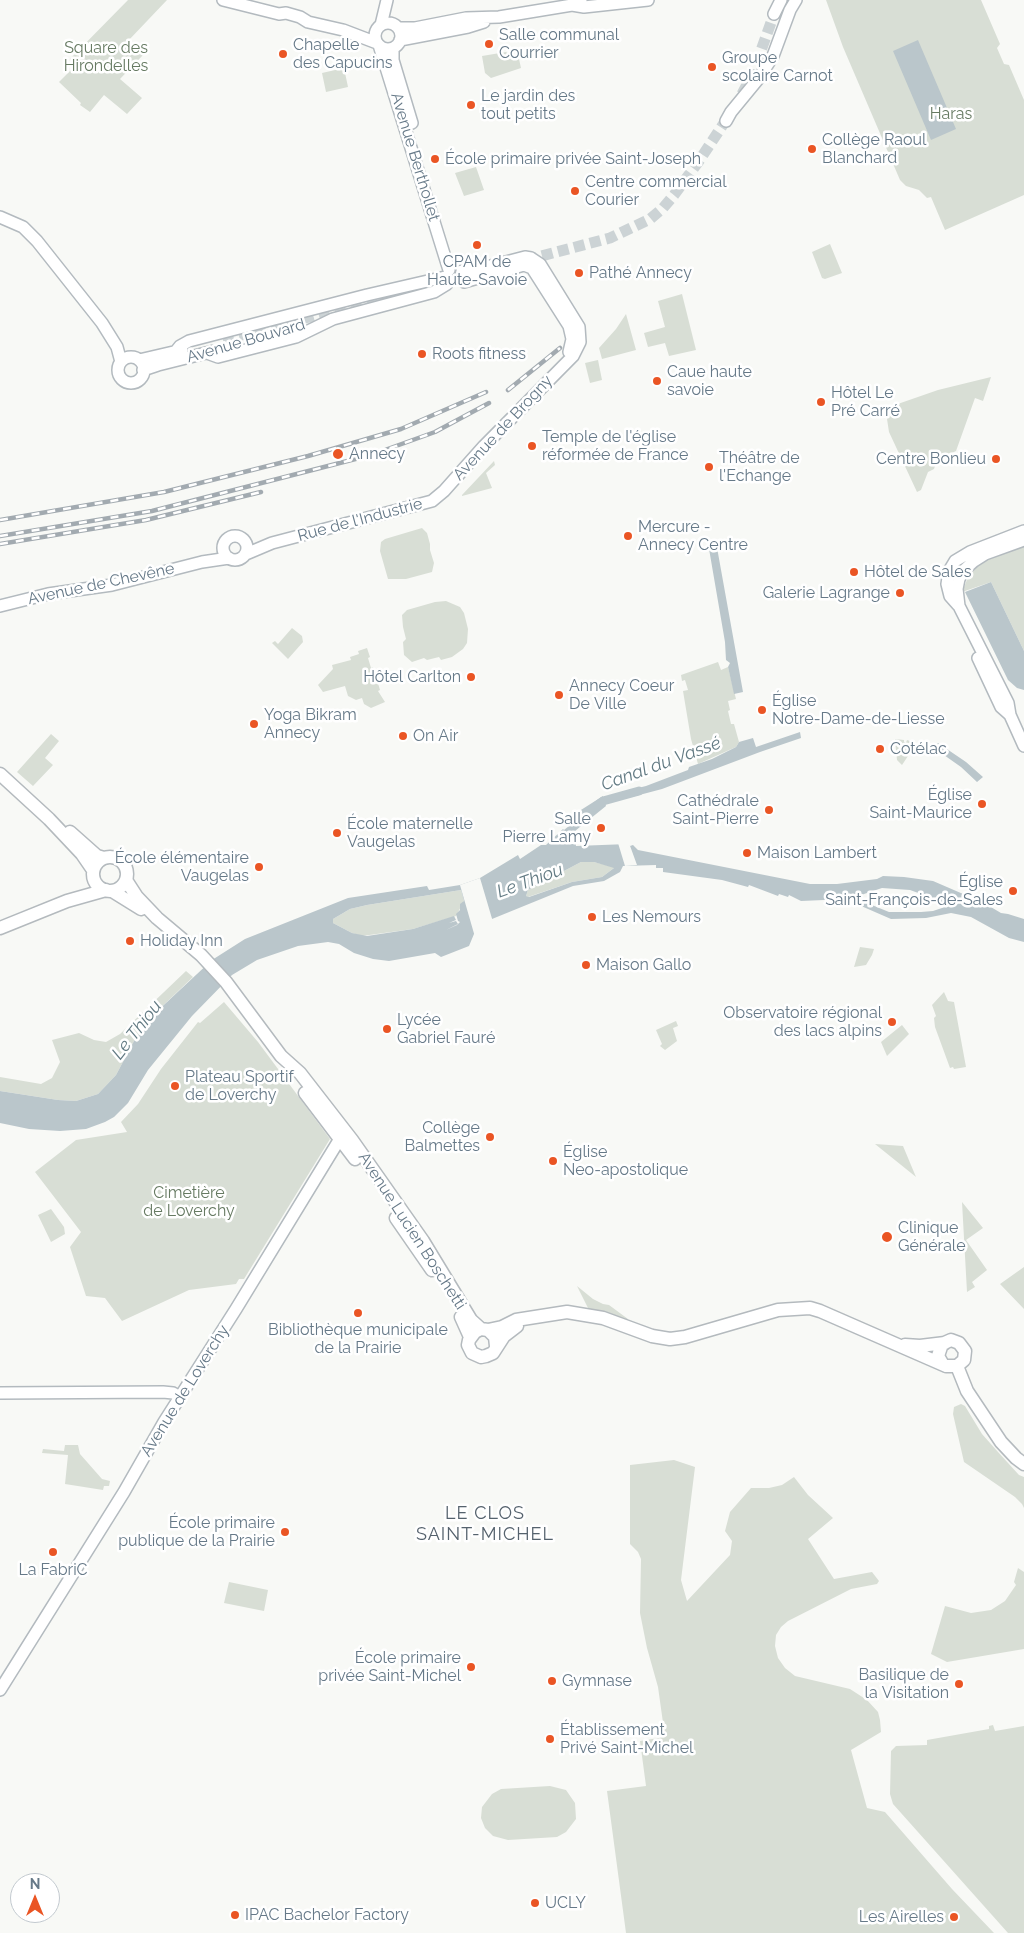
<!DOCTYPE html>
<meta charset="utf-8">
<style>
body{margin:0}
#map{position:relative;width:1024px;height:1933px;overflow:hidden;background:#f8f9f6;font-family:Raleway,sans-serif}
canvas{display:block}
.north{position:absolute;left:10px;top:1873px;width:50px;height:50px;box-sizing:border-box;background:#fff;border:1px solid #c2c9cf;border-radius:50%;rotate:0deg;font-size:14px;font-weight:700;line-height:20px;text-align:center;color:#667988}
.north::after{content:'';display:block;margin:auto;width:18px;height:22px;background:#ea5524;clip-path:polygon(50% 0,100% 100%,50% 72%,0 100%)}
</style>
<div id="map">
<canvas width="1024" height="1933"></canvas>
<div class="north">N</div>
</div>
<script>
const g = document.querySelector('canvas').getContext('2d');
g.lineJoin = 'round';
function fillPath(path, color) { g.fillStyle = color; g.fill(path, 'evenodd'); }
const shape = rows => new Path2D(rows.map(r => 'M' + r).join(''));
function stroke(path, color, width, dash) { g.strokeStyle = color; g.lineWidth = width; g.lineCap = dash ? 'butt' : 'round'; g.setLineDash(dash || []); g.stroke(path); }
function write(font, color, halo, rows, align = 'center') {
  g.font = font + ' Raleway,sans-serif'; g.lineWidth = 5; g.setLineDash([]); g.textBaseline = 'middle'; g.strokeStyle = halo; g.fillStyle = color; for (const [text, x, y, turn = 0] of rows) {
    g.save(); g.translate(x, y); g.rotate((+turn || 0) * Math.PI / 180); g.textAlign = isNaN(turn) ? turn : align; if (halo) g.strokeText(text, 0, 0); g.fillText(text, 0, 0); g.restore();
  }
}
fillPath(shape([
 [128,0,167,0,128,41,143,55,120,79,142,98,127,114,104,95,90,112,80,105,81,103,59,82,77,64,70,59],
 [826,0,981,0,1000,44,997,48,1004,64,1009,65,1024,100,1024,195,945,230,931,197,927,198,919,190,906,186,900,180,843,47],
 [506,52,514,59,519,59,521,68,491,78,485,73,482,56],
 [344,68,348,87,326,92,322,73],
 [476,167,484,190,464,196,455,173],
 [830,244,842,273,825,279,822,278,812,252],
 [682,294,696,350,669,356,665,343,648,347,644,333,665,327,658,301],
 [626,314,636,350,602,359,599,348,616,329],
 [598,360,602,380,590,383,585,363],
 [991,377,983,401,975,398,956,451,937,460,934,469,928,472,921,490,917,492,889,432,887,419,889,410,892,406,938,390],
 [494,461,495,465,486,473,492,488,462,496,462,495],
 [422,528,427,533,430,544,430,550,434,563,432,572,406,579,388,579,380,551,381,542,385,539],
 [1024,545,1024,651,991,582,962,592,969,575,982,562],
 [446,601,460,607,464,613,468,629,467,643,463,649,452,657,441,660,439,657,427,660,424,658,412,662,404,655,403,642,406,639,403,627,402,615,407,610,435,602],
 [292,628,302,636,303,642,288,659,272,643,275,641,278,644],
 [367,648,370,657,368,658,371,668,373,667,380,690,378,691,385,702,371,708,364,704,362,698,356,700,348,696,345,686,323,692,318,685,333,669,332,665,351,660,350,657,359,654,358,651],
 [718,662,721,670,728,667,736,699,728,701,730,710,728,711,731,724,734,724,739,742,736,747,698,764,691,739,683,691,688,690,685,680,682,681,681,675],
 [51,734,59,741,45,758,53,765,33,786,17,772],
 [895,739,904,740,904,742,906,743,907,740,910,741,916,744,902,765,897,760],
 [581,862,594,862,614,867,614,868,602,877,572,882,528,897,526,896,528,890],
 [461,890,464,901,456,916,413,929,362,936,352,933,333,923,333,919,350,909,367,905],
 [860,947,874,949,872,955,866,965,854,967],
 [186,971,193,977,152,1016,134,1041,116,1075,98,1094,76,1101,58,1100,0,1091,0,1077,41,1084,52,1078,60,1062,52,1040,79,1033,94,1040,106,1042,120,1034],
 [944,992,948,1001,954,1002,966,1067,954,1069,953,1067,950,1068,935,1027,934,1018,936,1016,932,1005],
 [224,1002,258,1042,330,1139,244,1279,239,1279,236,1284,189,1290,122,1321,105,1298,86,1296,70,1247,81,1232,35,1172,76,1140,127,1132,121,1122,138,1104,161,1069,198,1022,200,1023],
 [676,1021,678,1026,673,1028,677,1041,665,1050,660,1046,662,1044,656,1030],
 [902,1025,909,1034,887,1056,881,1042],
 [875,1144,903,1146,916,1177],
 [962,1202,983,1228,966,1240,987,1270,972,1282,975,1287,967,1292],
 [51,1209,64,1227,65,1234,51,1242,38,1215],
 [1024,1267,1024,1309,1000,1284],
 [577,1286,593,1299,603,1304,609,1305,628,1319,627,1321,618,1317,589,1310],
 [961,1404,965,1406,982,1434,998,1452,1019,1475,1024,1477,1024,1508,1022,1504,1015,1497,964,1462,953,1414,954,1407],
 [65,1445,78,1445,80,1454,102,1479,110,1481,109,1486,104,1486,103,1490,65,1484,68,1455,42,1453,43,1449,64,1451],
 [674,1460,695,1467,681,1580,687,1601,730,1555,732,1541,725,1531,730,1512,751,1488,769,1488,782,1485,794,1477,808,1495,833,1518,808,1539,834,1579,872,1572,879,1581,877,1584,851,1589,788,1621,781,1627,776,1635,775,1646,778,1658,785,1668,795,1676,850,1689,867,1700,878,1712,880,1720,881,1732,851,1750,867,1808,885,1812,952,1889,994,1933,626,1933,607,1791,646,1786,640,1741,665,1737,658,1687,647,1648,640,1613,641,1559,638,1552,630,1544,630,1465],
 [1018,1568,1024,1572,1024,1649,947,1662,931,1654,945,1606,971,1613,991,1610,1005,1601,1016,1585,1014,1582],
 [229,1582,268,1590,264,1611,224,1603],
 [993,1725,995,1731,1024,1726,1024,1933,1008,1933,893,1804,890,1794,891,1751,896,1746,927,1745,927,1740,989,1729,989,1726],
 [550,1786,566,1790,575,1803,576,1819,566,1832,557,1837,508,1840,493,1836,485,1828,481,1818,482,1807,492,1794,501,1789]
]), '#d8ded5');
fillPath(shape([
 [918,40,956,129,931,140,893,51],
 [716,542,743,692,734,694,728,667,730,663,726,660,725,642,708,543],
 [991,582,1024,651,1024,690,1017,688,1008,680,965,592],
 [800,732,801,738,760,752,662,789,628,798,626,791,646,786,688,770,689,767,712,759,736,747,739,742,753,738,756,747],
 [938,743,966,762,983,777,977,782,961,767,934,748],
 [603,796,606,806,575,831,576,846,628,844,630,846,633,845,638,850,810,884,837,884,877,879,883,876,904,877,933,881,984,903,1001,913,1008,914,1024,919,1024,942,1009,938,971,917,951,913,926,918,891,919,852,902,824,900,801,901,789,895,788,897,779,894,778,896,749,885,748,887,722,880,663,872,663,868,656,868,656,865,623,866,620,872,604,881,573,886,492,919,474,934,469,946,441,957,435,953,389,961,373,959,354,953,339,944,328,942,298,946,257,960,232,975,192,1016,148,1070,128,1103,114,1117,105,1122,86,1129,60,1131,29,1129,0,1123,0,1091,58,1100,76,1101,98,1094,116,1075,134,1041,152,1016,212,960,245,939,348,898,427,886,429,890,460,885,480,878,518,855,520,859,541,845,546,845,563,829,564,830,574,822,573,815],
 [581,862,594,862,614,868,602,877,572,882,529,897,526,896,528,890],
 [882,888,910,890,935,899,945,907,933,911,921,912,889,912,867,903,861,895],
 [461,890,464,901,460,904,460,910,456,914,458,921,460,922,457,925,446,930,458,924,456,921,449,923,456,920,454,916,413,929,367,936,352,933,333,923,333,919,350,909,367,905]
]), '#bac6cb');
fillPath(shape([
 [618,843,629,843,637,865,625,866],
 [480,878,493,922,483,928,475,937,460,885]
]), '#f8f9f6');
stroke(shape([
 [595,807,603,801,639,791]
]), '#bac6cb', 9);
stroke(shape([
 [742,94,753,73,774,14],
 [526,260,610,238,650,219,663,208,674,195,699,161,730,114],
 [436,283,476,273],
 [380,299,440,284],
 [223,340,387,296]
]), '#ccd3d5', 11, [11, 5.5]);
const secondary = shape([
 [223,0,279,14,286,13,300,17,308,22,343,30,377,43],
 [572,5,584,7,648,0],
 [774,14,781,0],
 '375 36a13 13 0 1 1 26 0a13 13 0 1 1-26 0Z',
 [381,25,387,0],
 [398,28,415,28,466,18,499,17,572,5,581,0],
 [400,40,468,27,484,22],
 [379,45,449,270],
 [393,48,393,60,412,123],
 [726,121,731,112,759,78,773,56,790,10,796,0],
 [0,217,23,227,37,241,102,323,117,347,121,362],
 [464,282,524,265,532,268,569,326,572,339,569,352],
 [176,351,180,346,189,341,367,295,445,277],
 [207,353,218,357,296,337,333,319,434,292,447,284],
 '118 370a13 13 0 1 1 26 0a13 13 0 1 1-26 0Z',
 [139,360,182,350],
 [143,370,158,365,214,351],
 '223 548a12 12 0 1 1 24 0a12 12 0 1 1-24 0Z',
 [1024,540,985,554,974,561,963,571,959,579,957,589,959,606,1008,703,1010,715,1024,746],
 [246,554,272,543,432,501,444,491,484,446,573,356,580,342,579,327,540,264,531,258,525,257,475,270,462,271],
 [958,605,950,596,947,584,949,571,955,561,970,552,1024,531],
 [0,606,48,594,112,585,202,562,229,558],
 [978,658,1001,707,1010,715],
 [0,1393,163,1392,173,1393,180,1397],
 [0,1690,124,1492,164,1422,236,1309,344,1132]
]);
const primary = shape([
 [0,774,49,819,82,854,93,870],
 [70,832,97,856,104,858],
 '93 874a17 17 0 1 1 34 0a17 17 0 1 1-34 0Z',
 [126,880,137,897,157,918,201,955,226,982,281,1056,300,1073,352,1140,423,1241,471,1320,481,1329],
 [112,891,141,909],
 [0,928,67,901,106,890],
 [305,1093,355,1159],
 [396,1218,432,1270],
 [461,1317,470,1337],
 [488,1330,502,1327,516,1320,567,1312,603,1318,652,1336,670,1339,685,1337,778,1310,810,1308,820,1311,946,1366,957,1366,964,1360,965,1351,959,1343,951,1340,942,1344,938,1356,942,1363],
 [905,1345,920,1346,945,1343],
 [496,1346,495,1337,488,1330,481,1329,475,1332,469,1340,468,1345,472,1353,481,1357,486,1356,493,1353,504,1336,517,1326],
 [957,1366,967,1391,1001,1442,1016,1458,1024,1464]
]);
stroke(secondary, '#b3babf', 14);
stroke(primary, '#b4babe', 15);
stroke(secondary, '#fff', 11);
stroke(primary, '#fff', 12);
const rail = shape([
 [508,390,560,348],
 [0,520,164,492,308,456,401,429,486,392],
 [0,536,152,511,371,455,435,432,489,403],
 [0,544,146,520,261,492]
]);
stroke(rail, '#a2aab0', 4.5);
stroke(rail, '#fff', 2.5, [8]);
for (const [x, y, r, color] of [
 [489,44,5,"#ea5524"],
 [283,54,5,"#ea5524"],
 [712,67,5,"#ea5524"],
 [471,105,5,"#ea5524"],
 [812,149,5,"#ea5524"],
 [435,159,5,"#ea5524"],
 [575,191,5,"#ea5524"],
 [477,245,5,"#ea5524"],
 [579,273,5,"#ea5524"],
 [422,354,5,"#ea5524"],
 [657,381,5,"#ea5524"],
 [821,402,5,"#ea5524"],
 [532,446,5,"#ea5524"],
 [338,454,6,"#ea5524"],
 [996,459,5,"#ea5524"],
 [709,467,5,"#ea5524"],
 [628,536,5,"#ea5524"],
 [854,572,5,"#ea5524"],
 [900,593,5,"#ea5524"],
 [471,677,5,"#ea5524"],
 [559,695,5,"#ea5524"],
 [762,710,5,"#ea5524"],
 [254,724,5,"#ea5524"],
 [403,736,5,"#ea5524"],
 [880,749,5,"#ea5524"],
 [982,804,5,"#ea5524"],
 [769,810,5,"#ea5524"],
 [601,828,5,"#ea5524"],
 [337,833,5,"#ea5524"],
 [747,853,5,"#ea5524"],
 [259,867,5,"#ea5524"],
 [1013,891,5,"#ea5524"],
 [592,917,5,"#ea5524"],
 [130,941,5,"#ea5524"],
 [586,965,5,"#ea5524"],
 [892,1022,5,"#ea5524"],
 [387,1029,5,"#ea5524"],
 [175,1086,5,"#ea5524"],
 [490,1137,5,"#ea5524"],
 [553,1161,5,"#ea5524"],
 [887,1237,6,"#ea5524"],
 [358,1313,5,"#ea5524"],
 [285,1532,5,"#ea5524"],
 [53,1552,5,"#ea5524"],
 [471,1667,5,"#ea5524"],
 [552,1681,5,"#ea5524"],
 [959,1684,5,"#ea5524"],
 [550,1739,5,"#ea5524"],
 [535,1903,5,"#ea5524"],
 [235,1915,5,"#ea5524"],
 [954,1917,5,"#ea5524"]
]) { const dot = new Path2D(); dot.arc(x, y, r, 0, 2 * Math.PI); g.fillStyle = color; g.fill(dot); stroke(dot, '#fff', 2); }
write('16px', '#667988', '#fff', [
 ["Salle communal",499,35],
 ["Courrier",499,53],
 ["Chapelle",293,45],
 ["des Capucins",293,63],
 ["Groupe",722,58],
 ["scolaire Carnot",722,76],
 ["Le jardin des",481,96],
 ["tout petits",481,114],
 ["Collège Raoul",822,140],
 ["Blanchard",822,158],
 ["École primaire privée Saint-Joseph",445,159],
 ["Centre commercial",585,182],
 ["Courier",585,200],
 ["CPAM de",477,262,"center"],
 ["Haute-Savoie",477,280,"center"],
 ["Pathé Annecy",589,273],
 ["Roots fitness",432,354],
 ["Caue haute",667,372],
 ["savoie",667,390],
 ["Hôtel Le",831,393],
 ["Pré Carré",831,411],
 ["Temple de l'église",542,437],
 ["réformée de France",542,455],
 ["Annecy",349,454],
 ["Théâtre de",719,458],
 ["l'Echange",719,476],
 ["Centre Bonlieu",986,459,"right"],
 ["Mercure -",638,527],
 ["Annecy Centre",638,545],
 ["Hôtel de Sales",864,572],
 ["Galerie Lagrange",890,593,"right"],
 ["Hôtel Carlton",461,677,"right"],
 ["Annecy Coeur",569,686],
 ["De Ville",569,704],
 ["Église",772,701],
 ["Notre-Dame-de-Liesse",772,719],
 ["Yoga Bikram",264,715],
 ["Annecy",264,733],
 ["On Air",413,736],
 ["Cotélac",890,749],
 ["Église",972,795,"right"],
 ["Saint-Maurice",972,813,"right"],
 ["Cathédrale",759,801,"right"],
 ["Saint-Pierre",759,819,"right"],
 ["Salle",591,819,"right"],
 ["Pierre Lamy",591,837,"right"],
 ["École maternelle",347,824],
 ["Vaugelas",347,842],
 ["Maison Lambert",757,853],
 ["École élémentaire",249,858,"right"],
 ["Vaugelas",249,876,"right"],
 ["Église",1003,882,"right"],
 ["Saint-François-de-Sales",1003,900,"right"],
 ["Les Nemours",602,917],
 ["Holiday Inn",140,941],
 ["Maison Gallo",596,965],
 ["Observatoire régional",882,1013,"right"],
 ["des lacs alpins",882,1031,"right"],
 ["Lycée",397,1020],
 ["Gabriel Fauré",397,1038],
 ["Plateau Sportif",185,1077],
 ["de Loverchy",185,1095],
 ["Collège",480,1128,"right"],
 ["Balmettes",480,1146,"right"],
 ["Église",563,1152],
 ["Neo-apostolique",563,1170],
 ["Clinique",898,1228],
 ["Générale",898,1246],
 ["Bibliothèque municipale",358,1330,"center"],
 ["de la Prairie",358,1348,"center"],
 ["École primaire",275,1523,"right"],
 ["publique de la Prairie",275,1541,"right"],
 ["La FabriC",53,1570,"center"],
 ["École primaire",461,1658,"right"],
 ["privée Saint-Michel",461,1676,"right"],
 ["Basilique de",949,1675,"right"],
 ["la Visitation",949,1693,"right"],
 ["Gymnase",562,1681],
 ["Établissement",560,1730],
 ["Privé Saint-Michel",560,1748],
 ["UCLY",545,1903],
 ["IPAC Bachelor Factory",245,1915],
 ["Les Airelles",944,1917,"right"]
], 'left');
write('16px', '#667a62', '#fff', [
 ["Square des",106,48],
 ["Hirondelles",106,66],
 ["Haras",951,114],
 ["Cimetière",189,1193],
 ["de Loverchy",189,1211]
]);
write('16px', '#667988', '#fff', [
 ["Avenue Berthollet",415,157,73],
 ["Avenue Bouvard",246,341,-16],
 ["Avenue de Brogny",503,428,-47],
 ["Rue de l'Industrie",360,520,-15],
 ["Avenue de Chevêne",101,584,-12],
 ["Avenue Lucien Boschetti",412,1231,57],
 ["Avenue de Loverchy",185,1391,-58]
]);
write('italic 18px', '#627a83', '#fff', [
 ["Canal du Vassé",661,764,-20],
 ["Le Thiou",530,881,-20],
 ["Le Thiou",137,1030,-52]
]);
g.letterSpacing = '1px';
write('18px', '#55626d', '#fff', [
 ["LE CLOS",485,1514],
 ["SAINT-MICHEL",485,1535]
]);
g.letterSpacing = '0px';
</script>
